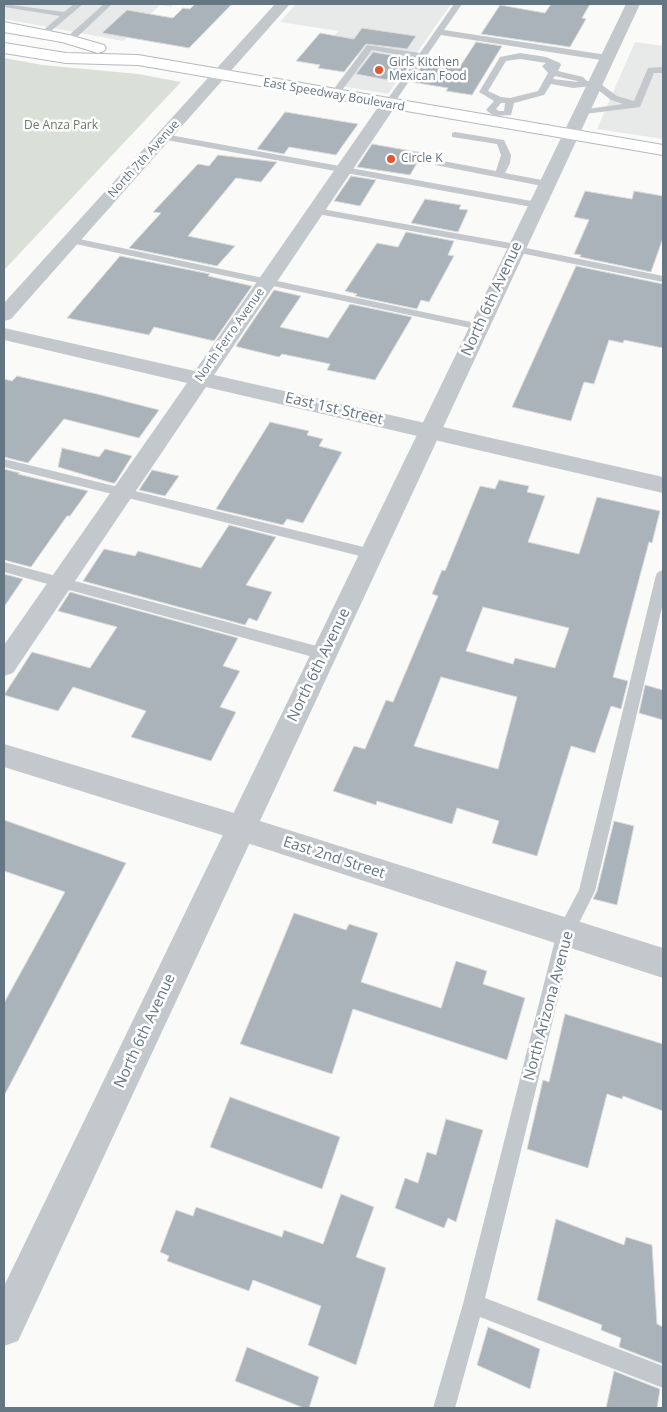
<!DOCTYPE html>
<style>
body{margin:0}
#map{position:relative;width:667px;height:1412px;overflow:hidden;background:#fafaf8;font-family:"Open Sans",sans-serif}
canvas{display:block}
.frame{position:absolute;inset:0;border:5px solid #657683;pointer-events:none}
</style>
<div id="map">
<canvas width="667" height="1412"></canvas>
<div class="frame"></div>
</div>
<script>
const g = document.querySelector('canvas').getContext('2d');
g.lineJoin = 'round';
function fillPath(path, color) { g.fillStyle = color; g.fill(path, 'evenodd'); }
const shape = rows => new Path2D(rows.map(r => 'M' + r).join(''));
function stroke(path, color, width, dash) { g.strokeStyle = color; g.lineWidth = width; g.lineCap = dash ? 'butt' : 'round'; g.setLineDash(dash || []); g.stroke(path); }
function write(font, color, halo, rows, align = 'center') {
  g.font = font + ' "Open Sans",sans-serif'; g.lineWidth = 5; g.setLineDash([]); g.textBaseline = 'middle'; g.strokeStyle = halo; g.fillStyle = color; for (const [text, x, y, turn = 0] of rows) {
    g.save(); g.translate(x, y); g.rotate((+turn || 0) * Math.PI / 180); g.textAlign = isNaN(turn) ? turn : align; if (halo) g.strokeText(text, 0, 0); g.fillText(text, 0, 0); g.restore();
  }
}
fillPath(shape([
 [4,4,174,4,171,7,160,5,123,41,4,19],
 [296,4,451,4,388,94,336,85,359,56,323,50,338,31,280,22],
 [635,42,663,46,663,139,597,129]
]), '#e8e9e9');
fillPath(shape([
 [4,58,43,65,138,74,181,82,4,270]
]), '#dadfd7');
const building = shape([
 [195,4,232,4,189,48,102,33,127,10,173,18,183,8,190,9,195,4],
 [551,4,590,4,582,18,586,19,570,47,481,34,500,5,545,13,551,4],
 [362,28,416,36,407,49,366,44,344,72,318,68,320,65,296,61,320,33,354,39,362,28],
 [476,42,502,46,472,95,446,91,448,88,411,82,424,62,459,68,476,42],
 [373,52,401,57,400,58,413,60,399,80,388,78,387,80,356,74,373,52],
 [285,112,358,124,336,155,289,147,284,154,257,149,285,112],
 [372,144,423,153,410,175,357,167,372,144],
 [218,155,277,162,261,182,236,178,188,236,235,246,217,266,129,248,161,213,153,212,198,164,209,166,218,155],
 [351,176,376,180,360,206,334,201,351,176],
 [585,191,632,199,634,191,663,196,663,238,651,272,580,257,581,255,574,254,589,220,574,217,585,191],
 [425,199,461,205,459,209,468,210,458,232,411,223,425,199],
 [406,232,454,241,448,255,454,256,429,302,421,300,417,309,355,296,357,294,345,291,377,243,398,247,406,232],
 [120,256,210,274,208,276,252,286,214,341,154,327,149,335,67,318,120,256],
 [576,266,663,284,663,348,624,340,623,343,609,340,594,384,584,382,571,421,512,407,576,266],
 [274,290,301,296,280,327,328,338,350,304,412,317,375,380,327,370,330,364,282,354,279,357,238,347,236,346,274,290],
 [17,376,97,394,159,410,139,438,64,419,28,463,4,457,4,379,12,381,17,376],
 [270,422,309,431,307,435,323,439,319,446,342,452,303,523,287,519,283,525,216,509,270,422],
 [62,448,99,457,105,449,132,456,115,483,112,483,58,467,62,448],
 [4,469,20,473,18,474,88,491,70,516,67,516,31,567,4,560,4,469],
 [152,470,179,476,165,496,139,490,152,470],
 [499,480,529,486,527,492,545,496,528,542,579,554,597,497,660,511,652,543,649,542,613,677,628,681,621,709,611,706,595,753,571,746,537,856,492,843,499,821,457,808,452,824,377,801,376,805,333,791,354,746,365,749,386,700,393,702,438,596,432,594,442,570,445,571,480,486,495,489,499,480],
 [483,607,569,628,555,668,515,658,513,664,466,651,483,607],
 [441,677,517,697,498,769,414,746,441,677],
 [229,525,276,537,246,585,272,592,257,621,249,618,245,625,83,581,104,549,135,556,138,551,201,568,229,525],
 [4,574,23,579,4,607,4,574],
 [70,592,238,638,223,666,240,671,220,707,236,712,211,761,131,737,146,711,73,687,58,711,4,695,32,652,90,668,117,627,58,611,70,592],
 [645,685,663,690,663,720,639,713,645,685],
 [4,820,126,863,4,1096,4,1003,65,892,4,871,4,820],
 [614,821,634,826,617,905,593,899,597,891,614,821],
 [294,913,346,930,349,924,378,933,361,982,441,1008,456,961,487,971,483,984,525,998,507,1060,353,1009,332,1074,240,1044,294,913],
 [565,1014,663,1044,663,1111,623,1096,622,1099,607,1094,588,1168,527,1149,543,1080,549,1082,565,1014],
 [230,1097,340,1137,322,1189,210,1147,230,1097],
 [446,1119,483,1130,456,1222,448,1218,444,1228,395,1208,405,1178,418,1183,427,1152,436,1155,446,1119],
 [341,1194,374,1207,356,1257,386,1268,356,1365,308,1345,321,1306,253,1280,249,1291,167,1261,169,1256,160,1252,176,1210,193,1216,196,1207,282,1237,284,1230,323,1244,341,1194],
 [556,1219,624,1245,626,1237,652,1245,657,1324,663,1327,663,1364,619,1347,621,1338,601,1330,602,1325,537,1300,556,1219],
 [488,1327,540,1349,530,1389,477,1365,488,1327],
 [247,1347,319,1377,309,1408,304,1408,235,1381,247,1347],
 [614,1371,660,1389,657,1408,606,1408,614,1371]
]);
fillPath(building, '#aab3b9');
stroke(building, '#dcdcda', 1);
const primary = shape([
 [4,22,69,35,104,45,106,48,104,51,98,53,62,42,4,32,4,22],
 [4,43,66,53,138,55,663,145,663,155,138,65,66,63,4,53,4,43]
]);
stroke(primary, '#b5babe', 2);
fillPath(shape([
 [4,4,64,12,74,4,83,4,44,37,41,36,41,32,60,16,4,7,4,4],
 [104,4,112,4,72,42,66,42,66,38,104,4],
 [454,4,462,4,444,30,607,55,611,58,607,61,441,35,392,106,389,107,384,104,417,58,372,50,337,97,331,97,331,93,367,45,420,53,454,4],
 [520,53,546,57,560,63,561,65,558,71,583,77,587,81,598,82,617,96,634,101,648,68,663,67,663,73,654,73,640,107,577,115,577,111,580,110,623,104,611,100,593,86,573,88,551,84,544,95,514,103,511,115,494,116,486,110,494,101,479,92,500,57,520,53],
 [520,59,546,63,542,66,548,73,538,91,510,98,501,97,488,91,506,61,520,59],
 [555,76,577,81,578,82,553,79,555,76],
 [501,103,505,103,504,111,499,111,496,109,501,103],
 [455,132,504,140,511,155,510,163,505,173,547,181,552,184,547,187,435,165,435,161,438,160,496,171,501,155,497,144,452,137,452,133,455,132],
 [164,134,537,202,542,205,537,208,161,139,161,135,164,134],
 [316,208,516,244,521,247,663,276,663,282,515,252,510,249,312,213,311,211,316,208],
 [70,237,480,324,486,327,480,330,66,242,65,240,66,238,70,237],
 [4,459,372,549,377,551,379,554,377,557,372,559,4,467,4,459],
 [4,562,324,648,329,650,331,654,329,658,324,660,4,572,4,562],
 [663,570,663,603,595,891,574,933,485,1298,663,1366,663,1388,480,1317,455,1408,433,1408,463,1304,557,932,579,890,656,575,658,572,663,570]
]), '#c3c8cc');
fillPath(shape([
 [275,4,290,4,11,319,4,321,4,303,275,4],
 [389,99,395,100,397,104,214,375,663,477,663,493,206,387,13,673,4,676,4,645,187,383,4,340,4,328,195,371,383,100,389,99],
 [4,744,241,815,663,948,663,978,241,841,4,767,4,744]
]), '#c3c8cc');
fillPath(shape([
 [626,4,640,4,18,1341,4,1346,4,1286,626,4]
]), '#c3c8cc');
fillPath(primary, '#fff');
for (const [x, y, r, color] of [
 [379,70,5,"#e4572e"],
 [391,159,5,"#e4572e"]
]) { const dot = new Path2D(); dot.arc(x, y, r, 0, 2 * Math.PI); g.fillStyle = color; g.fill(dot); stroke(dot, '#fff', 2); }
write('12px', '#657683', '#fff', [
 ["Girls Kitchen",389,63],
 ["Mexican Food",389,77],
 ["Circle K",401,159]
], 'left');
write('12px', '#657683', '#fff', [
 ["East Speedway Boulevard",334,95,10],
 ["North 7th Avenue",144,159,-48],
 ["North Ferro Avenue",230,335,-55]
]);
write('12px', '#687a64', '#fff', [
 ["De Anza Park",61,126]
]);
write('15px', '#657683', '#fff', [
 ["North 6th Avenue",492,299,-65],
 ["East 1st Street",334,409,13],
 ["North 6th Avenue",319,665,-64],
 ["East 2nd Street",334,858,18],
 ["North Arizona Avenue",549,1006,-75],
 ["North 6th Avenue",145,1031,-65]
]);
</script>
